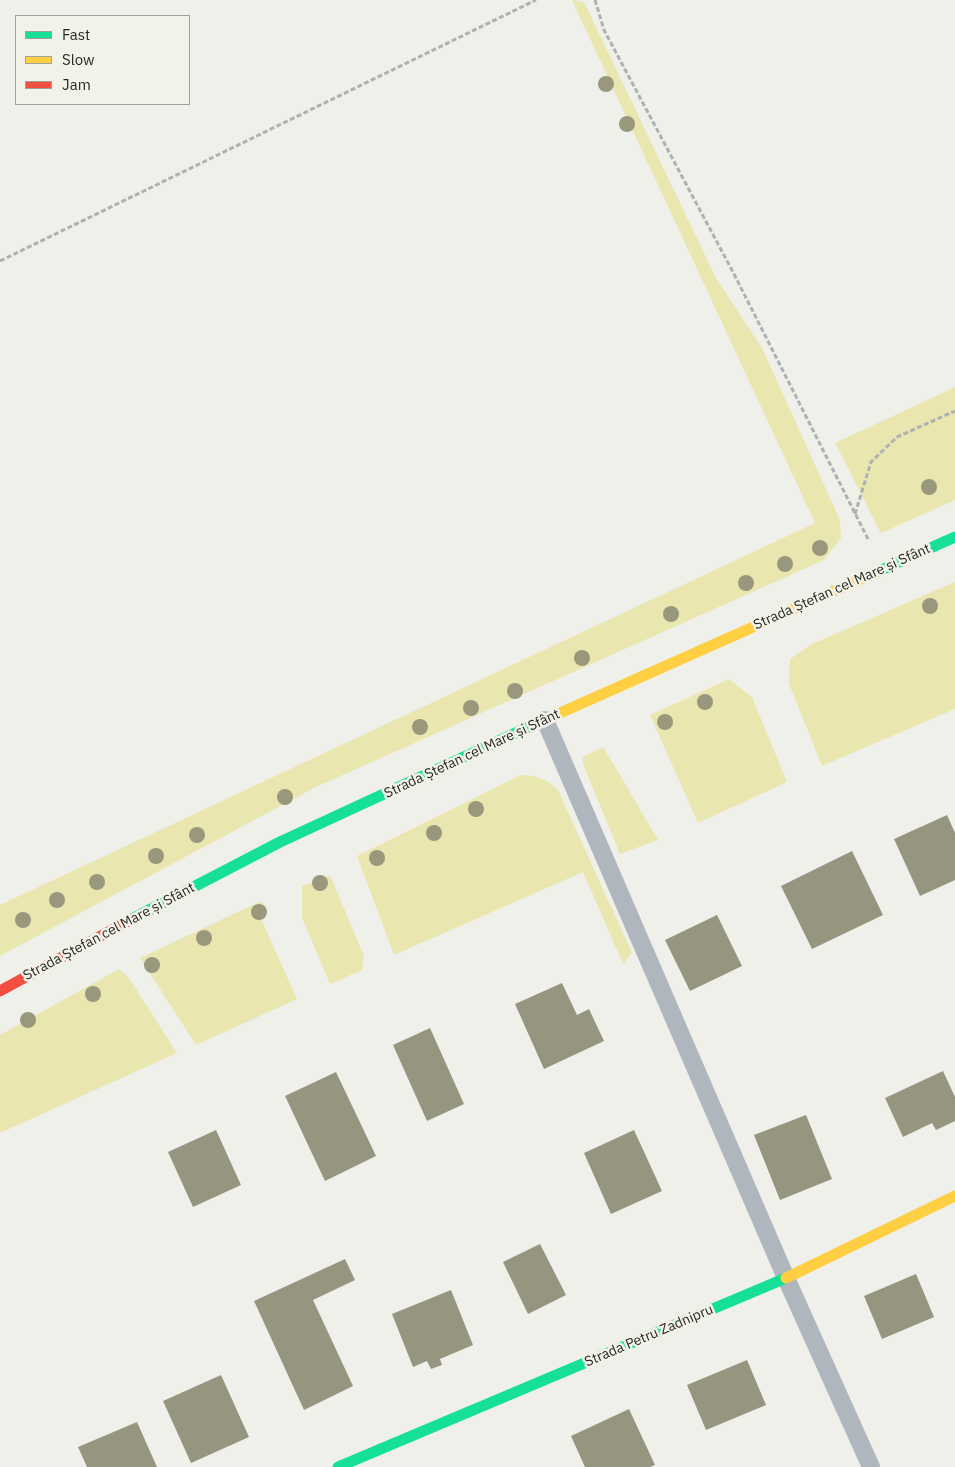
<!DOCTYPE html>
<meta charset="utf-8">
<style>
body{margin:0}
#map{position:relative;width:955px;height:1467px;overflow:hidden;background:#f0f0eb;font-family:"IBM Plex Sans",sans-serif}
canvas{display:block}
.legend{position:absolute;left:15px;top:15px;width:175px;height:90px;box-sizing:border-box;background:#f2f2e9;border:1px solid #a1a19a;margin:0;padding:6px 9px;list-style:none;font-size:15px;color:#282824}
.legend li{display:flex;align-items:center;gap:10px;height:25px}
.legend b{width:25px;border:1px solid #a1a19a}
</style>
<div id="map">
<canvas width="955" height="1467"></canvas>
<ul class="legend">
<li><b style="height:6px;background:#16e098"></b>Fast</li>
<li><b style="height:6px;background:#ffcf43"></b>Slow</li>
<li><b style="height:6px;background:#f24e42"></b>Jam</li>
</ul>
</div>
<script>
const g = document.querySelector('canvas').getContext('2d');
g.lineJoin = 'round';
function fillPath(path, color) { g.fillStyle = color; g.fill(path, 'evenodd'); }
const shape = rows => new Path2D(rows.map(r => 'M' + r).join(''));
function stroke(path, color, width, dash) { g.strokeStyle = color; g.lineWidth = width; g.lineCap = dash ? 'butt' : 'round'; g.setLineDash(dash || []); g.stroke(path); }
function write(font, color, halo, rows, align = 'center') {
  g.font = font + ' "IBM Plex Sans",sans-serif'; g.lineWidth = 5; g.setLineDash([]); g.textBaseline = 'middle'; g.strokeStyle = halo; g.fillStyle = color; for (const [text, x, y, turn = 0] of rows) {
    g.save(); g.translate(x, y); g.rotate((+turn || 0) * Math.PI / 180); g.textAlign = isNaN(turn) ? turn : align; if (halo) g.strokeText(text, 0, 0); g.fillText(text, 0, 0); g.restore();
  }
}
fillPath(shape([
 [572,0,584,2,716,278,762,348,840,520,841,538,824,560,316,787,0,956,0,905,815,523],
 [955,387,955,500,881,533,835,443],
 [955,582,955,709,822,766,789,684,790,659,812,644],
 [729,679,752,697,787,782,698,823,650,715],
 [603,747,613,763,658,840,620,854,583,764,583,757],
 [521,775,534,776,549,782,558,790,632,953,623,964,583,872,394,955,357,856],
 [330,875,364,956,362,970,330,984,302,918,302,886],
 [261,901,267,913,261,919,297,999,196,1045,140,958],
 [119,969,129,978,177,1053,0,1133,0,1035]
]), '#eae6af');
fillPath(shape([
 [947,815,955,833,955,880,920,896,894,839],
 [852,851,883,915,812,949,781,886],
 [717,915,742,966,690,991,665,940],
 [562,983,577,1015,589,1009,604,1041,544,1069,515,1004],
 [430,1028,464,1104,427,1121,393,1045],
 [943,1071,955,1097,955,1121,936,1130,932,1123,903,1137,885,1098],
 [336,1072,376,1156,325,1181,285,1096],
 [806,1115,832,1179,780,1200,754,1135],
 [216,1130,241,1185,193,1207,168,1152],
 [634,1130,662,1191,611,1214,584,1153],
 [540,1244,566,1295,528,1314,503,1262],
 [345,1259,355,1280,313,1300,353,1386,304,1410,254,1301],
 [916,1274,934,1317,882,1339,864,1296],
 [451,1290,473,1345,440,1359,442,1365,431,1369,427,1361,413,1367,392,1314],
 [747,1360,766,1405,706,1430,687,1385],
 [221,1375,249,1437,191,1463,163,1401],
 [629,1409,655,1465,650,1467,585,1467,571,1436],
 [137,1422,157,1467,87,1467,78,1447]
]), '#969580');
stroke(shape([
 [595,0,604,30,734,274,868,539],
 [0,261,536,0],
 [855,514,871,462,897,437,955,411]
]), '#acb1b4', 3, [5, 2.5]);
stroke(shape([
 [545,720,786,1278,871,1467]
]), '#afb6bd', 18);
stroke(shape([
 [879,571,955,537],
 [132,919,280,842,533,725],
 [338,1467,786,1278]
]), '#16e098', 11);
stroke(shape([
 [533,725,879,571],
 [786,1278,955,1196]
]), '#ffcf43', 11);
stroke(shape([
 [0,991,132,919]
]), '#f24e42', 11);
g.fillStyle = '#99977c';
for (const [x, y] of [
 [606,84],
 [627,124],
 [929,487],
 [820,548],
 [785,564],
 [746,583],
 [930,606],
 [671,614],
 [582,658],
 [515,691],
 [705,702],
 [471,708],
 [665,722],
 [420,727],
 [285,797],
 [476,809],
 [434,833],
 [197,835],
 [156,856],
 [377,858],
 [97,882],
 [320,883],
 [57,900],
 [259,912],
 [23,920],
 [204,938],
 [152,965],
 [93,994],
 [28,1020]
]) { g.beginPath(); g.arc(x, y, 8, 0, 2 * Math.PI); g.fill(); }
write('14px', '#282824', '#f2f2e9', [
 ["Strada Ștefan cel Mare și Sfânt",842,587,-24],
 ["Strada Ștefan cel Mare și Sfânt",472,754,-25],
 ["Strada Ștefan cel Mare și Sfânt",109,932,-28],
 ["Strada Petru Zadnipru",649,1336,-23]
]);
</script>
